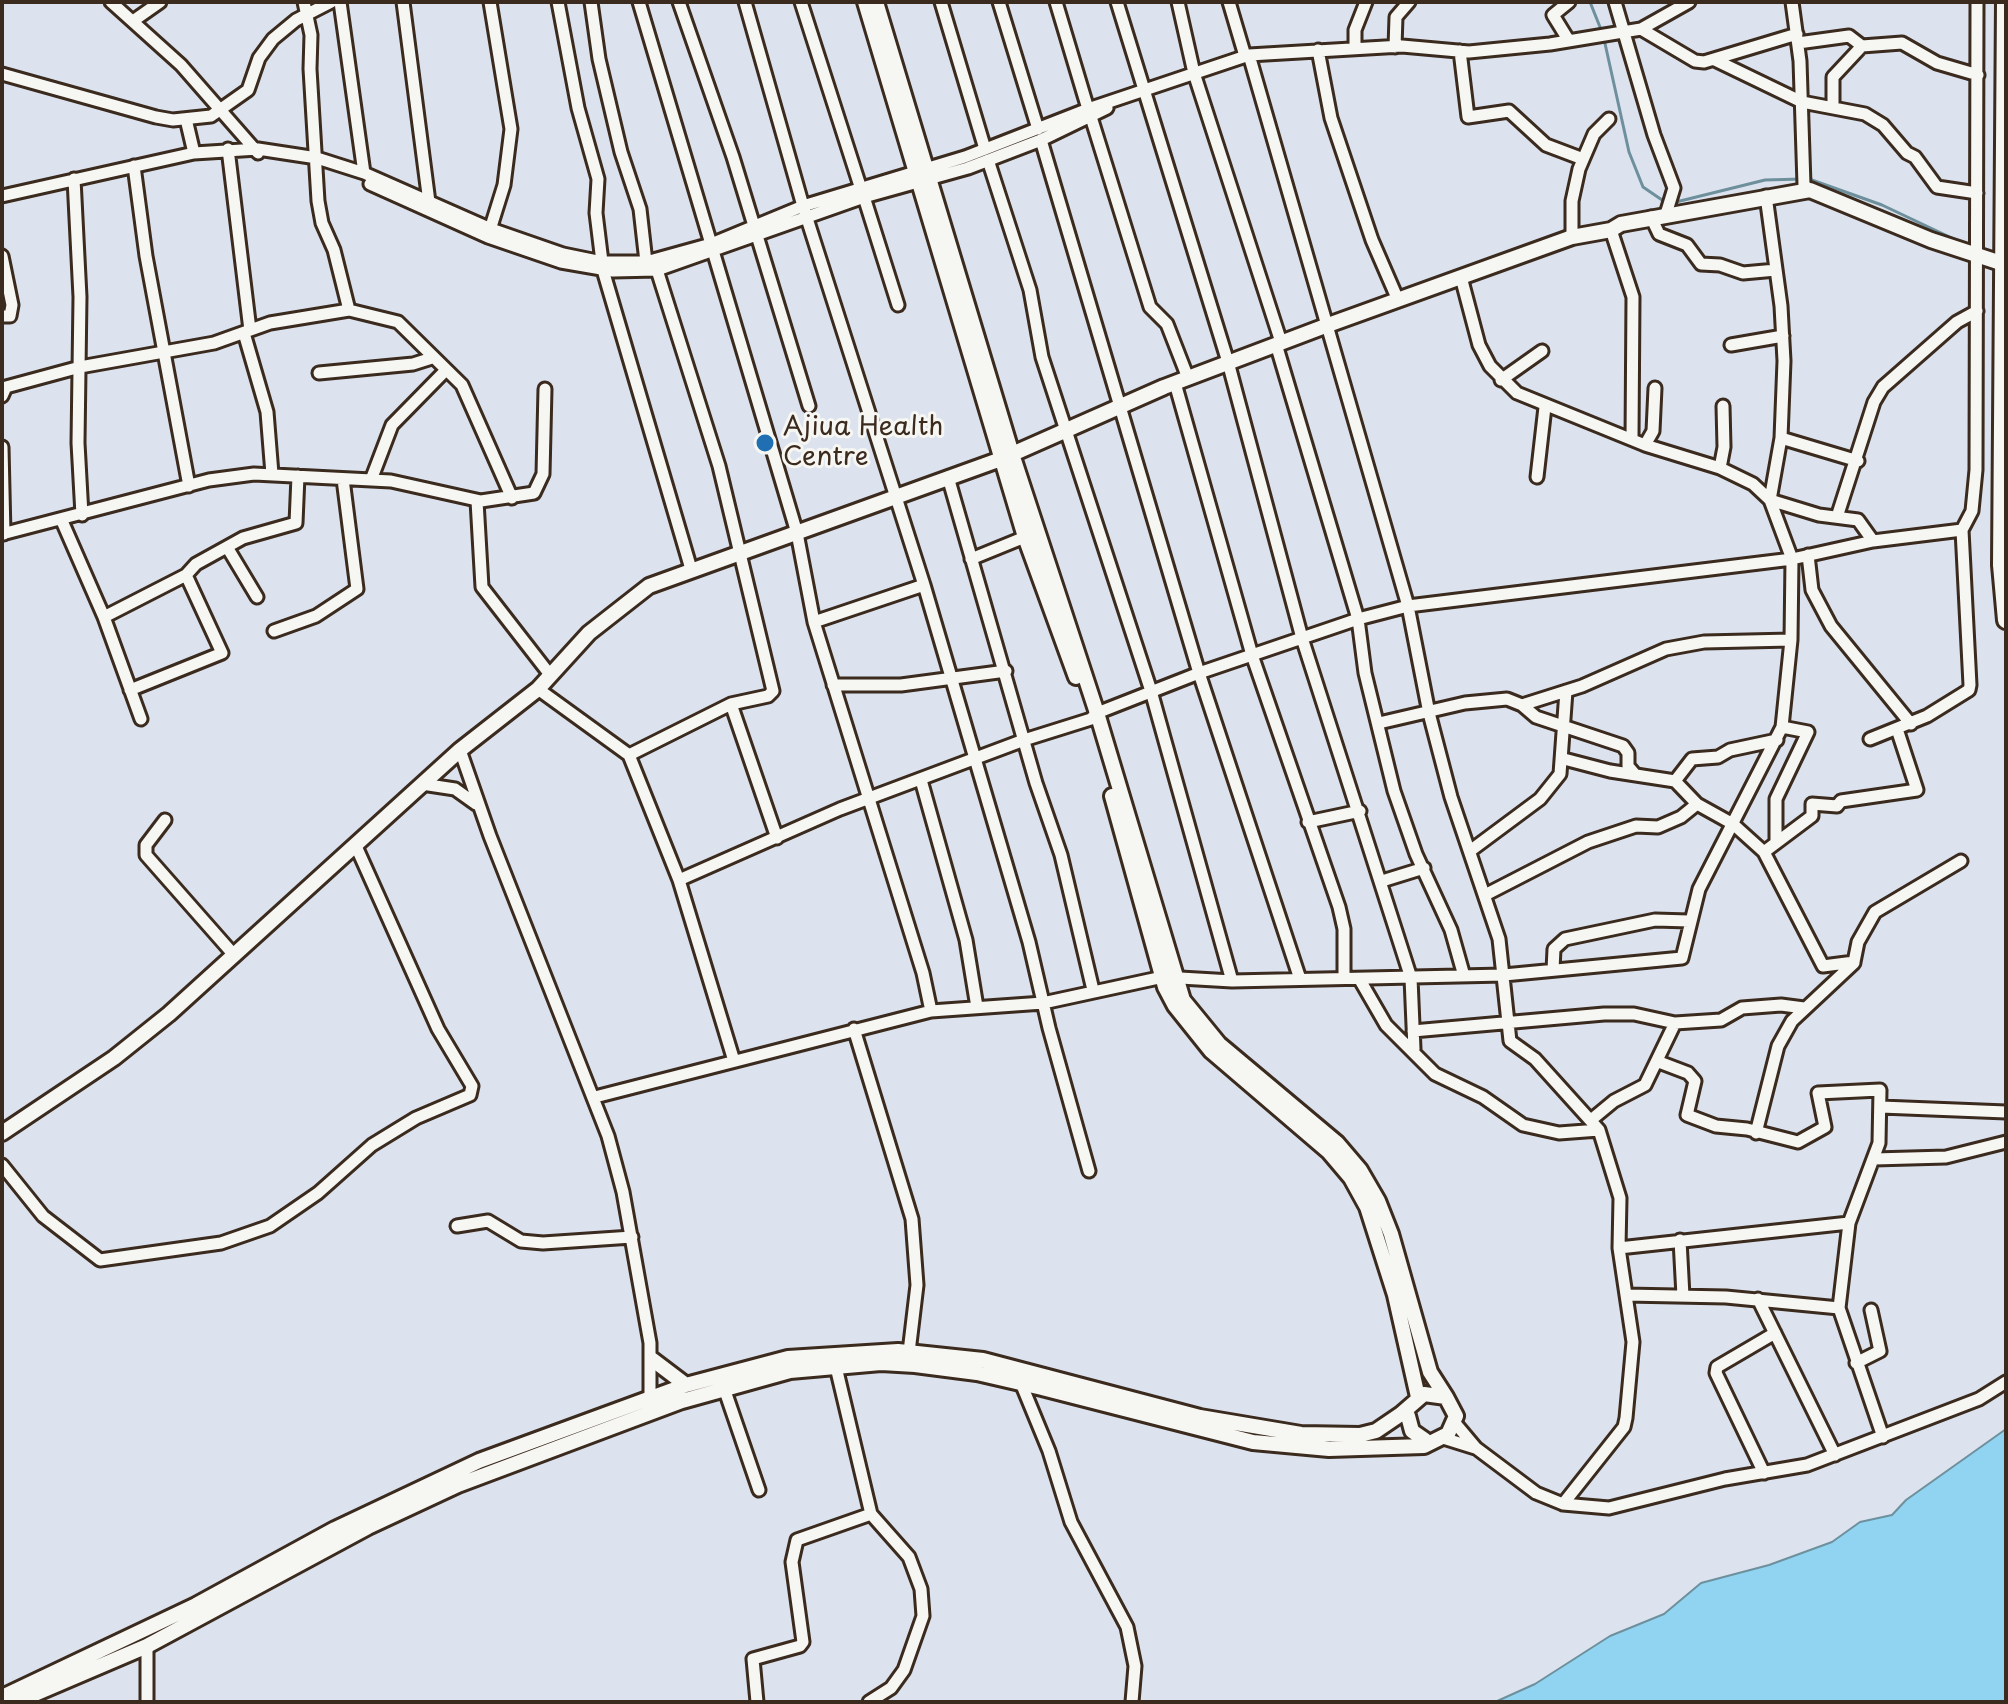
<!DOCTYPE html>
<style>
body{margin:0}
#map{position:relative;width:2008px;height:1704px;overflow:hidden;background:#dce3ee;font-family:"Playpen Sans",sans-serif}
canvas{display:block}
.frame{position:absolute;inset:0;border:4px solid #3b2a1e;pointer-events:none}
</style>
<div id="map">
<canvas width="2008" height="1704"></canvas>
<div class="frame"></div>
</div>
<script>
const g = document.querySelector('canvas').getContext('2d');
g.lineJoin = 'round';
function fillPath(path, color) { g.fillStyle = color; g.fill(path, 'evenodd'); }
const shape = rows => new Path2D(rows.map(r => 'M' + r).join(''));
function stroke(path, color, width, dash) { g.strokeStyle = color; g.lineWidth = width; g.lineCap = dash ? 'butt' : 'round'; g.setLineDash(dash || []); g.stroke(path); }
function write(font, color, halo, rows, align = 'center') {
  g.font = font + ' "Playpen Sans",sans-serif'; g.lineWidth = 6; g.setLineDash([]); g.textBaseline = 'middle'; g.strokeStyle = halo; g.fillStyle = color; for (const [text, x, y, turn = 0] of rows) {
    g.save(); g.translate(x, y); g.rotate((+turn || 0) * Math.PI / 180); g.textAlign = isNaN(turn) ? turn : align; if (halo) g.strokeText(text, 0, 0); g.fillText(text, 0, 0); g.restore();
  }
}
const water = shape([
 [2006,1429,2006,1702,1495,1702,1535,1684,1610,1636,1664,1614,1701,1583,1769,1565,1832,1542,1860,1522,1892,1515,1906,1500,2006,1429]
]);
fillPath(water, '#90d4f2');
stroke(water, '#6e909d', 2);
stroke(shape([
 [1590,2,1602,32],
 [1604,39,1629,152,1643,187,1665,202],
 [1809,179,1882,205,1956,240],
 [1672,203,1765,180,1802,179]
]), '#6e909d', 3);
const minor = shape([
 [111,2,181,65,258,153],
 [304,2,311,35,310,69,318,201,322,223,334,250,349,310],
 [340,2,364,173],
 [403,2,429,202],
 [558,2,578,108,598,179,596,213,603,270,691,569],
 [591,2,599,59,621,152,640,209,646,262],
 [639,2,797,533,814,622,923,973,931,1011],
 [679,2,733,157,809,406],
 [745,2,803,206,924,585,1029,942,1049,1028,1089,1171],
 [801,2,860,186],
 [941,2,985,149],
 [999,2,1038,129],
 [1056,2,1088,109],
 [1117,2,1228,362,1302,638,1411,978,1414,1049],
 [1178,2,1194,73,1281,342],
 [1229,2,1245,56],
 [1615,2,1654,135,1674,188,1666,214],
 [1792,2,1800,61,1804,185,1810,190],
 [133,21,160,2],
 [1641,29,1695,61,1704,62,1797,34],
 [1569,41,1553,15,1569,2],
 [1798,43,1849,36,1862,46],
 [1395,47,1396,17,1409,2],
 [1355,48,1355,30,1366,2],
 [1318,50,1331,118,1372,240,1398,300],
 [1460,51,1468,117,1509,111,1546,145,1583,159],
 [1249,55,1408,606,1429,713,1451,797,1499,939,1510,1041,1535,1059,1599,1130,1620,1198,1619,1248,1633,1342,1626,1418,1624,1427,1563,1504],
 [1715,60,1802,102,1865,114,1883,125,1907,153,1915,157,1937,187,1977,193],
 [2,74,156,117,173,120,211,116,248,90,259,58,273,39,296,20,331,2],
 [1833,106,1833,77,1862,46,1902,43,1937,63,1978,75],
 [1091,117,1150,307,1167,324,1188,378],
 [186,119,194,153],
 [1041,140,1199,673,1300,979],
 [228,149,250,330],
 [988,160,1030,290,1042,357,1151,691,1232,981],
 [134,166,146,256,189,486],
 [74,179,80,297,78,443,82,515],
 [370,184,488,237,561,262,613,271,657,270,864,197,968,168,1041,140,1107,108],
 [2,196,194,153,258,149,317,158,364,173,491,229,563,254,602,262,646,262,711,244,803,206,965,157,1088,109,1249,55,1402,46,1469,52,1550,44,1641,29,1689,2],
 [864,197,898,305],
 [1651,217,1659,234,1687,245,1701,264,1720,265,1743,273,1776,270],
 [1611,230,1633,297,1632,439],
 [489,233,504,185,511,129,490,2],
 [1572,237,1572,201,1579,169,1594,134,1609,119],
 [2,256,12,305,10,316,2,316],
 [1461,277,1479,345,1490,366,1517,393,1645,445,1720,468,1753,484,1770,500,1819,515,1858,520,1873,541],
 [244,333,267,412,272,474],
 [1276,344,1358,619,1365,673,1394,791,1416,854,1451,930,1464,976],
 [1731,345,1783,336],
 [319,373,413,364,432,358],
 [1501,380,1542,351],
 [1175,383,1252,655,1339,907,1344,929,1344,978],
 [2,396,6,387,80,367,214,343,270,323,349,310,398,322,462,385,512,498],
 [1781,438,1858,461],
 [1645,445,1653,431,1655,388],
 [2,447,4,534],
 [1720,468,1724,447,1723,406],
 [948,477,1036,783,1061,855,1093,990],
 [1537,477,1545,407],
 [371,480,392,425,446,370],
 [477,501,482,587,551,676],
 [1837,517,1874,402,1883,387,1957,322,1977,311],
 [62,521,104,617,141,719],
 [2,534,209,480,254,474,391,481,481,501,534,493,543,474,545,389],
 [227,547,257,597],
 [1808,555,1812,590,1831,626,1911,724],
 [971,559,1025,537],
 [104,617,186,575],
 [814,622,924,585],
 [274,631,316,616,357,589,343,479],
 [833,685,901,685,1006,671],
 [538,689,629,755,679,880,734,1061],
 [130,690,222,653,186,575,196,564,243,538,296,523,298,476],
 [731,704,777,838],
 [1522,705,1582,686,1666,649,1704,642,1791,640],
 [1379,723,1465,703,1507,699,1522,705,1536,717,1623,746,1628,753,1628,766,1634,773],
 [1870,739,1927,716,1969,690,1970,685,1962,530,1972,511,1976,470,1977,2],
 [460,750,490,836,608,1136,623,1192,650,1343,650,1399],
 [629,755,731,704,768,696,773,691,719,466,657,270],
 [1564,759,1610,771,1675,781,1697,804,1733,824,1764,852,1823,966,1854,962,1858,942,1875,912,1961,861],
 [921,780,966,940,977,1007],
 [1675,781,1692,759,1718,757,1730,750,1777,740],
 [422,784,455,789,476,804],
 [165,820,146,845,146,855,234,955],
 [1308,822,1360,811],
 [1776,841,1776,799,1808,732,1782,727],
 [1470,851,1540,799,1560,774,1566,691],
 [1764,852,1812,816,1812,804,1837,806,1841,801,1917,790,1897,729],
 [679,880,840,809,1024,740,1091,719,1097,713,1199,673,1358,619,1408,606,1792,559,1873,541,1962,530],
 [1382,881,1424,868],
 [1485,895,1588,842,1636,826,1658,827,1681,817,1697,804],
 [1553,970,1554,949,1565,939,1655,920,1689,921],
 [1360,980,1386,1025,1435,1074,1483,1097,1523,1125,1559,1133,1599,1130],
 [854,1029,912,1219,917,1285,909,1352],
 [1413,1031,1604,1014,1634,1014,1675,1023,1721,1020,1742,1008,1781,1005,1804,1008],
 [1659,1062,1688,1073,1695,1081,1687,1115,1716,1126,1747,1129,1798,1142,1825,1127,1818,1093,1880,1090,1879,1143,1849,1223,1839,1308,1883,1437],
 [595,1097,931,1011,1043,1003,1163,977,1232,981,1504,975,1682,958,1699,889,1782,727,1791,640,1792,559,1770,500,1781,438,1784,361,1781,306,1766,196],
 [1881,1107,2006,1112],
 [1591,1120,1614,1101,1645,1085,1675,1023],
 [1756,1133,1778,1046,1792,1021,1854,963],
 [1874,1159,1946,1157,2006,1142],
 [2,1165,43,1216,100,1260,221,1243,270,1226,318,1193,372,1145,416,1118,470,1095,472,1086,438,1029,355,844],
 [457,1226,488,1221,521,1241,543,1243,632,1237],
 [1680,1240,1683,1296],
 [1619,1248,1849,1223],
 [1626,1295,1726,1297,1839,1308],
 [1758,1299,1835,1455],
 [1856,1363,1880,1351,1871,1310],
 [836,1367,871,1514,909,1557,921,1589,923,1616,904,1670,891,1688,869,1702],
 [1021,1383,1049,1451,1071,1522,1127,1627,1135,1666,1132,1702],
 [724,1388,759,1490],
 [1455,1423,1476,1448,1536,1493,1563,1504,1609,1508,1725,1479,1807,1465,1979,1399,2006,1382],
 [1443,1438,1475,1448],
 [1764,1473,1716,1373,1717,1367,1775,1333],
 [147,1646,147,1702],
 [757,1702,753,1659,800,1646,803,1642,792,1562,797,1540,871,1514]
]);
const major = shape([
 [865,2,1025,537,1076,677],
 [876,2,1012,454,1097,713,1183,1000,1219,1044,1337,1143,1360,1170,1378,1201,1391,1234,1430,1372,1446,1397],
 [1112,796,1165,987,1175,1006,1211,1051,1329,1152,1351,1178,1367,1207,1395,1295,1418,1397],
 [2,1133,114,1058,169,1014,460,750,538,689,589,633,649,586,1001,459,1164,387,1328,325,1572,237,1611,230,1621,224,1810,190,1931,240,2004,264],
 [653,1360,686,1385],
 [1424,1394,1446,1397,1456,1416,1448,1434,1424,1446,1425,1440,1412,1431,1408,1416,1401,1414,1424,1394],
 [2,1697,196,1605,335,1529,479,1461,686,1385,788,1358,898,1351,983,1360,1200,1417,1301,1434,1360,1435,1376,1431,1401,1414],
 [16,1702,147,1646,368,1527,458,1485,682,1401,790,1371,881,1363,915,1365,977,1373,1042,1388,1253,1442,1329,1449,1424,1446]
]);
const highway = shape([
 [2005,2,2001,565,2006,620]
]);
stroke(minor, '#3b2a1e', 17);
stroke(major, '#3b2a1e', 20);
stroke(highway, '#3b2a1e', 22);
stroke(minor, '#f6f6f2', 11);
stroke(major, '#f6f6f2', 14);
stroke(highway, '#f6f6f2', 16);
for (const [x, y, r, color] of [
 [765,443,10,"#1f6fb2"]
]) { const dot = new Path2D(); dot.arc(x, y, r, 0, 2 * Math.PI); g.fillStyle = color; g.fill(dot); stroke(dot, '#f6f6f2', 3); }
write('26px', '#3b2a1e', '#f6f6f2', [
 ["Ajiua Health",783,428],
 ["Centre",783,458]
], 'left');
</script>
